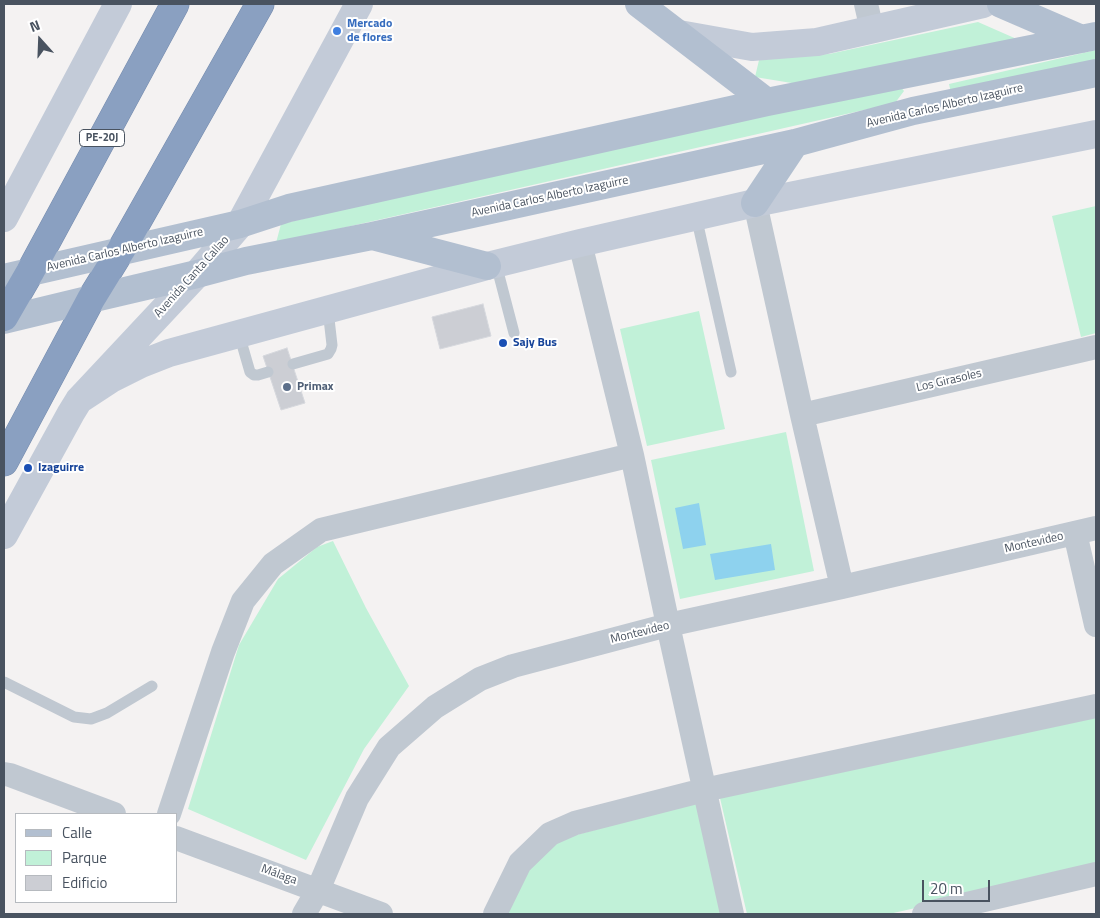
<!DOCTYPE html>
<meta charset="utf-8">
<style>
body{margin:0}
#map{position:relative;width:1100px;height:918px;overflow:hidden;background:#f4f2f2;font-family:"Titillium Web",sans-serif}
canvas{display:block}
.frame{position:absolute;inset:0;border:5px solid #495360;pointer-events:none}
.legend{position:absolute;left:15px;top:813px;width:162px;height:90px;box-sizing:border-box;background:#fff;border:1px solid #b6babf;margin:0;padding:6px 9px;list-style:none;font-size:15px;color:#495360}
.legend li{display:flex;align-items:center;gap:10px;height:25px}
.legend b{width:25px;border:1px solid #b6babf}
.north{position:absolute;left:15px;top:15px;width:50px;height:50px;-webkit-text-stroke:4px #fff;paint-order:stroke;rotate:340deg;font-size:14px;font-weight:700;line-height:20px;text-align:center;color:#495360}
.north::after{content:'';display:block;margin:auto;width:18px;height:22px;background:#495360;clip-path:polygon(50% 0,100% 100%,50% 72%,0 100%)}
.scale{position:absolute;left:922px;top:880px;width:68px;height:22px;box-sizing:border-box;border:2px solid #495360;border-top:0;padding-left:6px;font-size:15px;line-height:18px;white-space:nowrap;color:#495360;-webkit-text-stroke:4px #fff;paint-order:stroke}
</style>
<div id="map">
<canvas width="1100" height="918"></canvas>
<div class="frame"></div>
<ul class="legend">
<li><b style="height:6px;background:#b2bfd0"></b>Calle</li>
<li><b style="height:14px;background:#c1f1d8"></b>Parque</li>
<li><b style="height:14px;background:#ccced4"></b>Edificio</li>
</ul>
<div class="north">N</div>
<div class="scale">20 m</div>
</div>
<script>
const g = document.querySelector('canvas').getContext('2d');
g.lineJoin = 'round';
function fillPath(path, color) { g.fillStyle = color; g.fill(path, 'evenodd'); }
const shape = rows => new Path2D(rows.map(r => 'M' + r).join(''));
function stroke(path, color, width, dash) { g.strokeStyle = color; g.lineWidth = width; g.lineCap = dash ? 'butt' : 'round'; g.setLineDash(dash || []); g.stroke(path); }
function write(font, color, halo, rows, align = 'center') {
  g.font = font + ' "Titillium Web",sans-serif'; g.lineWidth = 4; g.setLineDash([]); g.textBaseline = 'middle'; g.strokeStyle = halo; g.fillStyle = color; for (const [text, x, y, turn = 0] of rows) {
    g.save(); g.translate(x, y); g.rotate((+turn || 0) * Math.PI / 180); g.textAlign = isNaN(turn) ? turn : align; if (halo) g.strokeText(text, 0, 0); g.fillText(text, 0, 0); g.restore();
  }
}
fillPath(shape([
 [978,22,1019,40,822,88,755,77,760,56,829,54],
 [1096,50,1096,65,952,98,949,84],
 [896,81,904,91,895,103,276,243,281,224],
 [1096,206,1096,333,1081,337,1052,216],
 [699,311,725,429,647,446,620,329],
 [786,432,814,571,680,599,651,460],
 [333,541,366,608,409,686,364,749,306,860,188,809,239,645,278,579,317,547],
 [1096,714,1096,867,889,914,747,914,720,798],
 [696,802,721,914,506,914,524,869,554,841]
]), '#c1f1d8');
fillPath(shape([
 [699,503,706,545,683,549,675,508],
 [771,544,775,570,715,580,710,554]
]), '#8ed2ee');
const building = shape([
 [483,304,491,336,440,349,432,317,483,304],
 [287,348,305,403,281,410,263,356,287,348]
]);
fillPath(building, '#ccced4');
stroke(building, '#d6d8dd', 1);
const highway = shape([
 [4,317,30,272,175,4],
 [4,462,91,299,121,250,260,4]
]);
stroke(highway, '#758bad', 29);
stroke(shape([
 [696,216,731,372],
 [496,264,514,333],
 [239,334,250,372,254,375,258,375,268,372],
 [293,364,328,354,331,349,332,345,328,310],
 [4,682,74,717,91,719,107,713,152,686]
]), '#c0c8d1', 11);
stroke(shape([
 [866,4,872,30],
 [755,203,802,415,842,587],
 [580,243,632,455,668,625,732,914],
 [802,415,1096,347],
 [1075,533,1096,625],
 [4,774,10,775,114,814],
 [169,814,223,652,243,601,273,564,321,530,632,455],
 [176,838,381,914],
 [304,914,318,890,357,798,389,747,435,707,480,679,513,666,668,625,842,587,1096,528],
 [495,914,520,863,550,834,575,823,704,790,1096,706],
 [924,914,1096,874]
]), '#c0c8d1', 24);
stroke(shape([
 [679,34,752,47,817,42,983,4],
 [4,218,118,4],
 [79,400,111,379,141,364,169,353,487,266,580,243,755,203,1096,134],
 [4,535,71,413,79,400,197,274,240,224,359,4]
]), '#c3cbd8', 28);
stroke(shape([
 [639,4,767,102],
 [1001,4,1082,39],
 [755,203,795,143],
 [376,237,487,266],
 [4,278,240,224,289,208,767,102,1096,36],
 [4,320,91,299,197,274,246,261,372,236,795,143,913,111,1096,73]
]), '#b2bfd0', 28);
stroke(highway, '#8aa0c1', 28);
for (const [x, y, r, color] of [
 [337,31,5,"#3f7fe0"],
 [503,343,5,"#1a4fb4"],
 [287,387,5,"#5c6f8a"],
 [28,468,5,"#1a4fb4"]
]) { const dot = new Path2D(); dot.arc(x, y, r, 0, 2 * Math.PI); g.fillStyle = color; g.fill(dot); stroke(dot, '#fff', 2); }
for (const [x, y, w] of [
 [102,138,45]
]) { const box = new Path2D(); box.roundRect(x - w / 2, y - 8.5, w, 17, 4); g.fillStyle = '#fff'; g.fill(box); stroke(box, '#495360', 1); }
write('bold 11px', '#495360', null, [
 ["PE-20J",102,138]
]);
write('bold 12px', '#366cbe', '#fff', [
 ["Mercado",347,24],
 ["de flores",347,38]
], 'left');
write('12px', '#495360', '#fff', [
 ["Avenida Carlos Alberto Izaguirre",945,106,-13],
 ["Avenida Carlos Alberto Izaguirre",550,197,-12],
 ["Avenida Carlos Alberto Izaguirre",125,250,-13],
 ["Avenida Canta Callao",192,277,-48],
 ["Los Girasoles",949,381,-13],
 ["Montevideo",1034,543,-13],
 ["Montevideo",640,633,-14],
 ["Málaga",279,875,20]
]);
write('bold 12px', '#164399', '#fff', [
 ["Sajy Bus",513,343],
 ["Izaguirre",38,468]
], 'left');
write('bold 12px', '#4e5e75', '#fff', [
 ["Primax",297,387]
], 'left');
</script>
